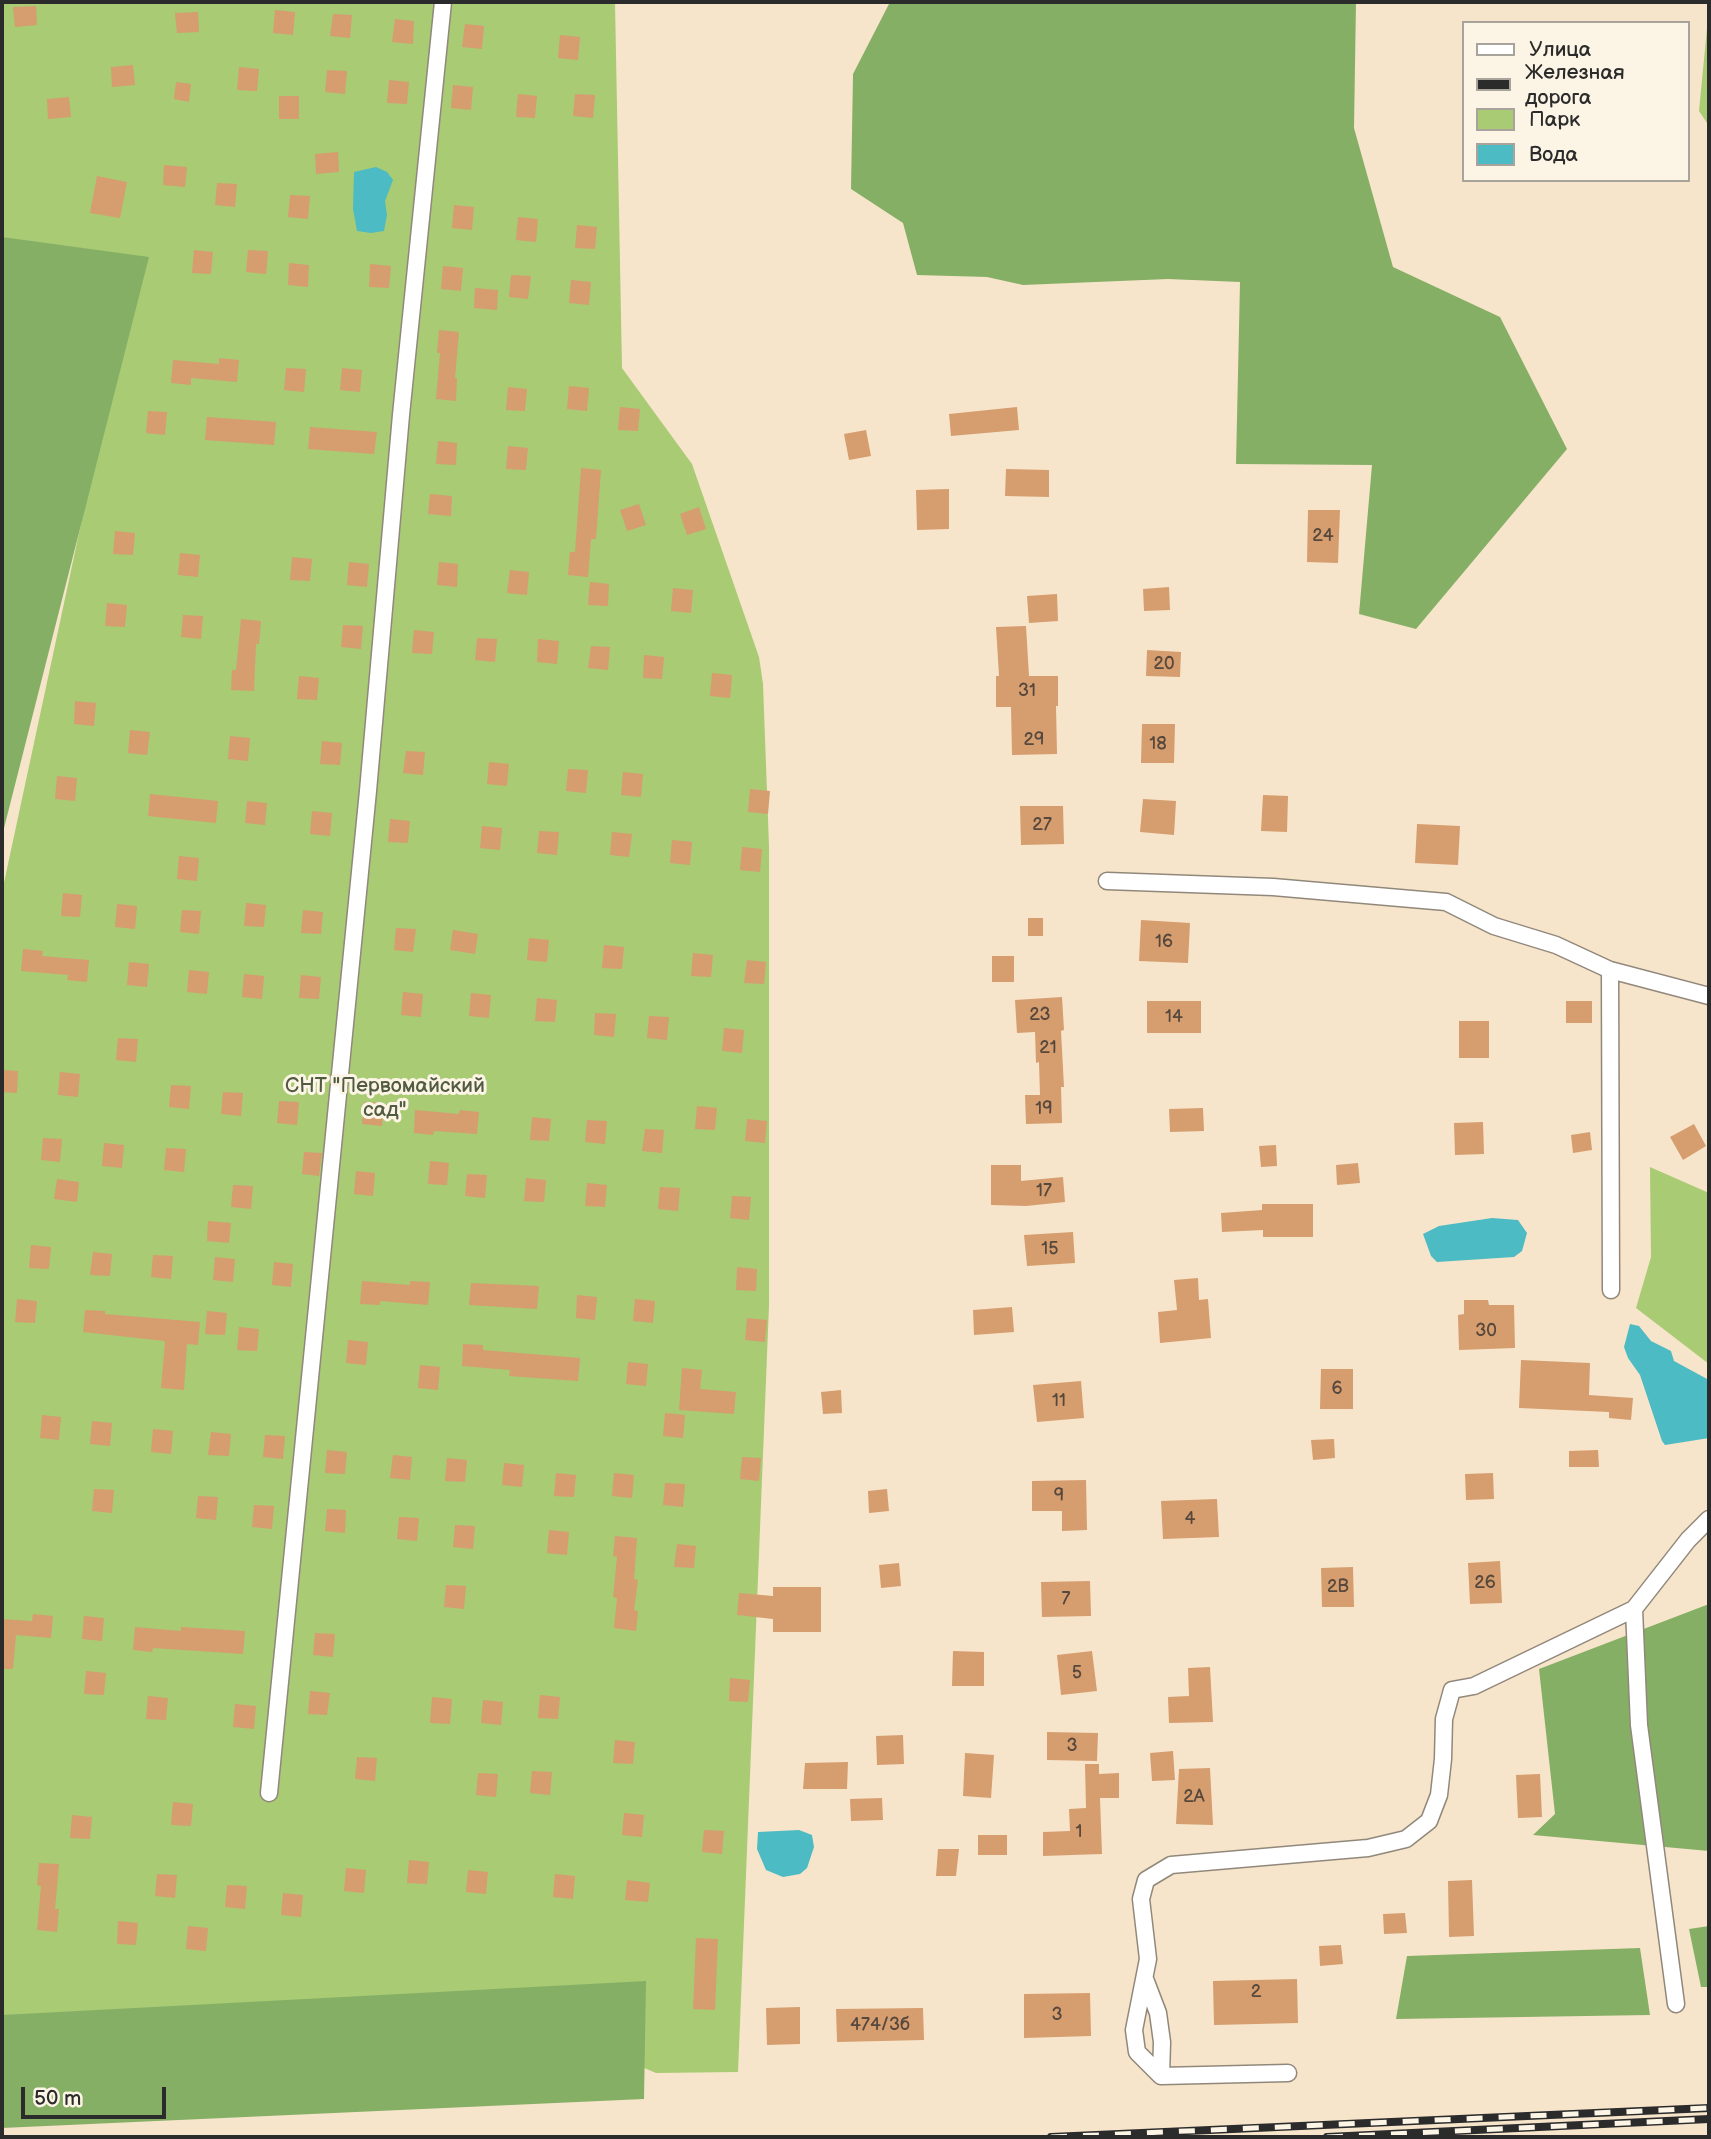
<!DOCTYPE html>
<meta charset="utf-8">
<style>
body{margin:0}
#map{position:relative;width:1711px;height:2139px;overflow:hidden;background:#f7e5cb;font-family:"Balsamiq Sans",sans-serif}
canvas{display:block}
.frame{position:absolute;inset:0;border:4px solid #2b2b2b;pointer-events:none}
.legend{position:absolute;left:1462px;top:21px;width:228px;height:161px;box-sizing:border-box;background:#fcf5e5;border:2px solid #a8a49b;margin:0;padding:9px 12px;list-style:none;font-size:21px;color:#2b2b2b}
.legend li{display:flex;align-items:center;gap:14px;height:35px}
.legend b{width:35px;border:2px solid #a8a49b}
.scale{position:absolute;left:21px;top:2087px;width:145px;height:32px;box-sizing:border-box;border:4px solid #2b2b2b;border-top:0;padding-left:9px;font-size:21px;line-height:24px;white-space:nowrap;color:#2b2b2b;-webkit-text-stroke:5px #fcf5e5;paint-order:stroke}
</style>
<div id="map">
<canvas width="1711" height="2139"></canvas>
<div class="frame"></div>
<ul class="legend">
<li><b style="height:9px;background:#fff"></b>Улица</li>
<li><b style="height:9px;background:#2b2b2b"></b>Железная дорога</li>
<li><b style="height:19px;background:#a9cb74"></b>Парк</li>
<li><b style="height:19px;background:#4cbbc3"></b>Вода</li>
</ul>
<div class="scale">50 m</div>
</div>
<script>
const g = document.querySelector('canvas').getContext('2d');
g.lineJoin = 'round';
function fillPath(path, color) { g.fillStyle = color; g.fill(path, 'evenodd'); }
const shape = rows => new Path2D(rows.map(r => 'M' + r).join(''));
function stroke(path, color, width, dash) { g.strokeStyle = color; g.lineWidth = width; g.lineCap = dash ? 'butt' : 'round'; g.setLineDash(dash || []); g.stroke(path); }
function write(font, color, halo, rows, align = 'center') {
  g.font = font + ' "Balsamiq Sans",sans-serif'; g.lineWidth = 6; g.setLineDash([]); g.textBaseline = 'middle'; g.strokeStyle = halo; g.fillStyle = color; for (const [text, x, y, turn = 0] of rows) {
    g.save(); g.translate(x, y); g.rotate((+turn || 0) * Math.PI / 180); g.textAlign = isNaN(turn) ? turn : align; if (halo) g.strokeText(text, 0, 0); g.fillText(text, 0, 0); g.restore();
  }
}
fillPath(shape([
 [2,2,615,2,622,368,692,464,759,657,763,684,769,846,769,1306,738,2072,656,2073,642,2067,2,2033,2,892,128,305,2,275],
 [1708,18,1709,18,1709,126,1699,111],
 [1650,1167,1709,1193,1709,1364,1636,1308,1651,1257]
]), '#a9cb74');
fillPath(shape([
 [890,2,1356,2,1354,128,1393,267,1500,317,1567,449,1416,629,1359,614,1372,465,1236,464,1240,282,1168,279,1023,285,987,277,917,275,903,223,851,189,853,74],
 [2,237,149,257,2,836],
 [1709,1604,1709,1851,1533,1835,1555,1814,1539,1669],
 [1709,1926,1709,1987,1701,1987,1689,1929],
 [1640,1948,1650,2015,1396,2019,1407,1956],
 [646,1981,644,2099,2,2128,2,2015]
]), '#86af66');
fillPath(shape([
 [376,167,387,172,393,180,385,201,387,215,384,231,371,233,357,231,353,209,354,172],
 [1492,1218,1518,1220,1527,1233,1522,1251,1514,1257,1437,1262,1431,1256,1423,1234,1439,1226],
 [1630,1324,1639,1326,1651,1341,1671,1351,1674,1361,1709,1380,1709,1438,1665,1445,1662,1441,1640,1375,1628,1358,1624,1347],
 [799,1830,812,1835,814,1847,807,1868,800,1874,783,1877,766,1870,757,1849,758,1832]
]), '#4cbbc3');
fillPath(shape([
 [36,6,37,25,15,27,13,7],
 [275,10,295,12,293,35,273,33],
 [198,12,199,32,177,33,175,13],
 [333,14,352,15,350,38,330,36],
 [395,19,414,21,413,44,392,42],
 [465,24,484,26,482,49,462,47],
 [560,35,580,37,578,60,558,58],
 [133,65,135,85,112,87,111,67],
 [239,67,259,69,257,91,237,90],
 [327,70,347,71,345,94,325,92],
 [389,80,409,82,407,104,387,103],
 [176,82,191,84,189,102,174,99],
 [453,85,473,87,471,110,451,108],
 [518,94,537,96,535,118,516,117],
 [575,94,595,95,593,118,573,116],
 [279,96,299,96,299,119,279,119],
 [69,97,71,117,48,119,47,99],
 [338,152,339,172,316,174,315,154],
 [164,165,187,167,185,187,163,185],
 [97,176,127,182,120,218,90,213],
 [217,183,237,184,235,207,215,205],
 [290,195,310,196,308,219,288,217],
 [454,205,474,207,472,230,452,228],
 [518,217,538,219,536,242,516,240],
 [577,225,597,227,595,249,575,248],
 [194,250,213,252,211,274,192,273],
 [248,250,268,251,266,274,246,272],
 [289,263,309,265,308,287,288,285],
 [370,264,391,266,389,288,369,287],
 [443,266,463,268,461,291,441,289],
 [511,275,531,276,528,299,509,297],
 [571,280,591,282,589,305,569,303],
 [475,288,498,290,497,310,474,308],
 [439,330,459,332,455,378,457,378,456,401,436,399,440,353,437,353],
 [219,358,239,360,237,382,191,378,191,385,171,383,173,360,219,364],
 [286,368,306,369,304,392,284,390],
 [342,368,362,370,360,392,340,390],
 [569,386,589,388,587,411,567,409],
 [508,387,527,389,525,411,506,410],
 [620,407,640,409,638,431,618,430],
 [1017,407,1019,430,951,436,949,414],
 [148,411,167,412,165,435,146,433],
 [207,417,276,422,274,445,205,440],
 [310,427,377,432,374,454,308,449],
 [866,430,871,456,849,460,844,434],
 [438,441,457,443,456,465,436,464],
 [508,446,528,448,526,470,506,469],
 [581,468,601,470,596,539,591,539,588,577,568,575,570,552,575,552],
 [1006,469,1049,470,1049,497,1005,496],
 [949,489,949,529,917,530,916,490],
 [430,494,452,496,451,516,428,514],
 [639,504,646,525,627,531,620,510],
 [699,507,706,529,687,535,680,514],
 [1308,510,1340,510,1338,563,1307,562],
 [115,531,135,533,133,555,113,554],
 [180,553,200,555,198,577,178,575],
 [292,557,312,559,310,581,290,580],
 [349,562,369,564,367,587,347,585],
 [439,562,458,564,457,587,437,585],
 [510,570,529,572,527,595,507,593],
 [590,582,609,584,608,606,588,605],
 [1169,587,1170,610,1144,611,1143,589],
 [673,588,693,590,691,613,671,611],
 [1057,594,1058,621,1029,623,1027,596],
 [107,603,127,605,125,627,105,626],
 [183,615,203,616,201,639,181,637],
 [241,619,261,621,259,644,256,644,254,691,231,690,232,670,236,670],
 [343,625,363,626,361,649,341,647],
 [1026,626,1029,676,1058,676,1058,706,1056,706,1057,754,1012,755,1011,707,996,707,996,676,999,676,996,627],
 [414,630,434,632,432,654,412,653],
 [477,638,497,639,495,662,475,660],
 [538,639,559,641,557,664,537,662],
 [591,646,610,647,608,670,588,668],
 [1147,650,1181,652,1180,677,1146,676],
 [644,655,664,657,662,679,643,678],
 [712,673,732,675,730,698,710,696],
 [299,676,319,678,317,700,297,699],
 [75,701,96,703,94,726,74,724],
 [1142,724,1175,724,1174,763,1141,763],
 [130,730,150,732,147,755,128,753],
 [230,736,250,738,248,761,228,759],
 [322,741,342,743,340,765,320,764],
 [406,751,425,752,423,775,403,773],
 [489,762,509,764,507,786,487,784],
 [568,769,588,770,586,793,566,791],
 [623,772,643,774,641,797,621,795],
 [57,776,77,778,75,801,55,799],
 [750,789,770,791,768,814,748,812],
 [150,794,218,801,216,823,148,816],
 [1263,795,1288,796,1287,832,1261,831],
 [1143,799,1176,801,1174,835,1140,832],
 [247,801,267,803,265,825,245,823],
 [1020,806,1063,806,1064,844,1021,845],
 [312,811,332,813,330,836,310,834],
 [390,819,410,821,408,843,388,842],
 [1417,824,1460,826,1458,865,1415,863],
 [482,826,502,828,500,850,480,848],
 [539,831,559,832,557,855,537,853],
 [612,832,632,834,629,857,610,855],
 [672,840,692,842,690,865,670,863],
 [742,847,762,849,760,872,740,870],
 [179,856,199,858,197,881,177,879],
 [63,893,82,895,80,917,61,916],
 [246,903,266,905,264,927,244,926],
 [117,904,137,906,135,929,115,927],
 [182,910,201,911,199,934,180,932],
 [303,910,323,912,321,934,301,933],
 [1028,918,1043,918,1043,936,1028,936],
 [1141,920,1190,923,1188,963,1139,961],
 [396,928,416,929,413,952,394,950],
 [453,930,478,934,475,954,450,950],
 [529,938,549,940,547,962,527,960],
 [604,945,624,947,622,969,602,968],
 [23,949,43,951,42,956,89,960,87,982,67,980,68,975,21,971],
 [693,953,713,955,711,977,691,976],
 [992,956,1014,956,1014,982,992,982],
 [747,960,766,962,764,984,744,983],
 [129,962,149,964,147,987,127,985],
 [189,970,209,972,207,994,187,992],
 [244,974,264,976,262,999,242,997],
 [301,975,321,977,319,999,299,998],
 [403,992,423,994,421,1017,401,1015],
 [471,993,491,995,489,1018,469,1016],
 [1062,997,1064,1030,1061,1031,1064,1087,1061,1087,1062,1123,1026,1124,1025,1095,1040,1095,1039,1062,1036,1063,1035,1032,1017,1033,1015,1000],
 [537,998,557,1000,555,1022,535,1021],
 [1147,1001,1201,1001,1201,1033,1147,1033],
 [1566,1001,1592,1001,1592,1023,1566,1023],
 [595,1013,616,1014,614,1037,594,1035],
 [649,1016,669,1017,667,1040,647,1038],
 [1459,1021,1489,1021,1489,1058,1459,1058],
 [724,1028,744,1030,742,1053,722,1051],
 [118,1038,138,1039,136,1062,116,1060],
 [2,1070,18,1071,17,1093,2,1092],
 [60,1072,80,1074,78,1097,58,1095],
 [171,1085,191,1086,189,1109,169,1107],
 [223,1092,243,1093,241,1116,221,1114],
 [279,1101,299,1102,297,1125,277,1123],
 [364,1102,384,1103,382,1126,362,1124],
 [697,1106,717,1108,715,1130,695,1129],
 [1203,1108,1204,1131,1170,1132,1169,1109],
 [415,1110,459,1114,460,1110,479,1112,477,1134,434,1131,433,1135,414,1133],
 [532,1117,551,1119,549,1141,530,1140],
 [747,1119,767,1121,765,1143,745,1141],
 [587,1120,607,1121,605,1144,585,1142],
 [1483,1122,1484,1154,1455,1155,1454,1123],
 [1694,1124,1706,1146,1683,1160,1670,1137],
 [645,1129,664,1130,662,1153,642,1151],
 [1590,1132,1592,1150,1573,1153,1571,1135],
 [43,1138,62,1139,60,1162,41,1160],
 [104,1143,124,1145,122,1168,102,1166],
 [1276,1145,1277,1166,1261,1167,1259,1146],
 [166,1148,186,1149,184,1172,164,1170],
 [304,1152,322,1153,319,1176,302,1174],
 [430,1161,449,1163,447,1185,428,1184],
 [1358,1163,1360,1183,1337,1185,1336,1165],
 [991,1165,1021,1165,1021,1181,1063,1177,1065,1202,1026,1206,991,1205],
 [356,1171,375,1173,373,1196,354,1194],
 [467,1174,487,1175,485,1198,465,1196],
 [526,1178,546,1180,544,1202,524,1201],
 [57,1179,79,1182,77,1202,54,1199],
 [587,1183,607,1185,605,1207,585,1206],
 [233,1185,253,1186,251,1209,231,1207],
 [660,1187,680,1188,678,1211,658,1209],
 [732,1196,751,1197,749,1220,730,1218],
 [1262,1204,1313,1204,1313,1237,1263,1237,1263,1230,1222,1232,1221,1213,1262,1210],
 [208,1221,231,1223,229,1243,207,1241],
 [1073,1232,1075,1263,1027,1266,1024,1235],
 [31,1245,51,1247,49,1269,29,1268],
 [93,1252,112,1254,110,1276,90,1275],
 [153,1255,173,1256,171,1279,151,1277],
 [215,1257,235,1259,233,1282,213,1280],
 [274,1262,293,1264,291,1287,272,1285],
 [737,1267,757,1269,756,1291,736,1290],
 [1198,1278,1199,1300,1208,1299,1211,1338,1160,1343,1158,1312,1177,1310,1174,1280],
 [362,1281,410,1285,410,1281,430,1282,428,1305,380,1301,380,1305,360,1304],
 [471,1283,539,1286,537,1309,469,1305],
 [577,1295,597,1297,595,1320,576,1318],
 [17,1299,37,1301,35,1323,15,1322],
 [635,1299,655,1301,653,1323,633,1321],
 [1464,1300,1488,1300,1489,1305,1514,1305,1515,1348,1459,1350,1458,1315,1464,1314],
 [1012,1307,1014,1332,974,1335,973,1310],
 [85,1310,105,1311,105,1314,200,1322,198,1345,187,1344,184,1390,161,1388,165,1341,83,1332],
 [207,1311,227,1313,225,1335,205,1334],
 [747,1318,767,1320,765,1342,745,1340],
 [239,1327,259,1329,257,1351,237,1350],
 [348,1340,368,1342,366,1365,346,1363],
 [463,1344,483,1345,483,1350,580,1358,578,1381,509,1376,510,1370,462,1366],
 [1521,1360,1590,1363,1589,1395,1633,1398,1631,1420,1609,1418,1609,1412,1519,1408],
 [628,1362,648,1364,646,1386,626,1384],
 [420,1365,440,1367,438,1390,418,1388],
 [682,1368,702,1370,700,1389,736,1392,734,1414,679,1410],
 [1321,1369,1353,1369,1353,1409,1320,1409],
 [1081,1381,1084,1418,1037,1422,1033,1385],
 [841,1390,842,1413,823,1414,821,1392],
 [665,1413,685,1415,683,1438,663,1436],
 [42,1415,61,1417,59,1440,40,1438],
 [92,1421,112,1423,110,1446,90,1444],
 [153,1429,173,1431,171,1454,151,1452],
 [211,1432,231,1434,229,1456,208,1455],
 [265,1435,285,1436,283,1459,263,1457],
 [1334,1439,1335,1458,1313,1460,1311,1440],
 [327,1450,347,1452,345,1474,325,1473],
 [1598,1450,1599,1467,1569,1467,1569,1451],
 [393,1455,412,1457,410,1480,390,1478],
 [742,1457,761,1458,759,1481,740,1479],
 [447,1458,467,1460,465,1482,445,1481],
 [504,1463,524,1465,522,1487,502,1485],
 [556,1473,576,1475,574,1497,554,1496],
 [614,1473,634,1475,632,1498,612,1496],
 [1493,1473,1494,1499,1466,1500,1465,1474],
 [1086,1480,1087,1530,1062,1531,1062,1511,1032,1511,1032,1481],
 [665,1483,685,1484,683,1507,663,1505],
 [94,1489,114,1490,112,1513,92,1511],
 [887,1489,889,1511,869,1513,868,1491],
 [198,1496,218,1497,216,1520,196,1518],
 [1217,1499,1219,1537,1163,1539,1161,1501],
 [254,1505,274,1506,272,1529,252,1527],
 [327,1509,346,1510,345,1533,325,1531],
 [399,1517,419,1518,417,1541,397,1539],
 [455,1525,475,1526,473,1549,453,1547],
 [549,1530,569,1532,567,1555,547,1553],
 [615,1536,637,1538,634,1579,638,1580,634,1610,638,1611,636,1631,614,1628,617,1598,613,1597,617,1557,613,1556],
 [677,1544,696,1546,694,1568,674,1567],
 [1500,1561,1502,1603,1470,1604,1468,1563],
 [899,1563,901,1586,881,1588,879,1565],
 [1353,1567,1354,1607,1322,1607,1321,1568],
 [1090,1581,1091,1616,1042,1617,1041,1582],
 [446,1585,466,1586,464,1609,444,1607],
 [773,1587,821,1587,821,1632,773,1632,773,1619,737,1615,739,1593,773,1596],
 [33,1614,53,1616,51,1638,16,1635,13,1669,2,1669,2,1619,32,1621],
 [84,1616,104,1618,102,1641,82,1639],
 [135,1627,181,1631,181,1627,245,1631,243,1654,153,1648,152,1652,133,1650],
 [315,1633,335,1634,333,1657,313,1655],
 [953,1651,984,1652,984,1686,952,1686],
 [1092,1651,1097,1691,1061,1695,1057,1655],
 [1210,1667,1213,1722,1169,1723,1168,1697,1189,1696,1188,1668],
 [86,1671,106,1673,104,1695,84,1694],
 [730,1678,750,1680,748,1702,729,1701],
 [310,1691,330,1693,327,1715,308,1714],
 [540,1695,560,1697,558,1719,538,1718],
 [148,1696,168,1698,166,1720,146,1719],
 [432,1697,452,1699,450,1724,430,1723],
 [483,1700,503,1702,501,1725,481,1723],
 [235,1704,256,1706,254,1729,233,1727],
 [1047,1732,1098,1733,1097,1761,1047,1760],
 [903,1735,904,1764,877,1765,876,1736],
 [615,1740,635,1742,633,1764,613,1763],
 [1173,1751,1175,1780,1152,1781,1150,1753],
 [965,1753,994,1755,991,1798,963,1796],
 [357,1757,377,1758,375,1781,355,1779],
 [848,1762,847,1789,803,1789,805,1763],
 [1085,1764,1099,1764,1099,1774,1119,1773,1119,1798,1100,1798,1102,1854,1043,1856,1043,1832,1070,1831,1069,1809,1086,1808],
 [1210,1768,1213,1825,1176,1824,1179,1769],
 [532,1771,552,1772,550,1795,530,1793],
 [478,1773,498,1774,496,1797,476,1795],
 [1540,1774,1542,1817,1518,1818,1516,1775],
 [882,1798,883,1820,851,1821,850,1799],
 [173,1802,193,1804,191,1826,171,1825],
 [624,1813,644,1815,642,1837,622,1835],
 [72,1815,92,1817,90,1839,70,1838],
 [704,1830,724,1831,722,1854,702,1852],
 [978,1835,1007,1835,1007,1855,978,1855],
 [938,1849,959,1849,956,1876,936,1876],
 [409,1860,429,1862,427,1884,407,1883],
 [39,1863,59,1864,55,1909,59,1909,57,1932,37,1930,41,1886,37,1885],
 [346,1868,366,1870,364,1893,344,1891],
 [468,1870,488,1872,486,1894,466,1892],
 [157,1874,177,1875,175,1898,155,1896],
 [555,1874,575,1876,573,1899,553,1897],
 [627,1880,650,1883,648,1902,625,1900],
 [1472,1880,1474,1936,1449,1937,1448,1881],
 [227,1885,247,1886,245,1909,225,1907],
 [283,1893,303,1895,301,1917,281,1915],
 [1405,1913,1407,1933,1384,1934,1383,1914],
 [118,1921,138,1923,136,1945,117,1944],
 [188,1926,208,1928,206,1951,186,1949],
 [696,1938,718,1939,715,2010,693,2009],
 [1341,1945,1343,1964,1320,1966,1319,1946],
 [1297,1979,1298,2023,1214,2025,1213,1981],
 [1090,1993,1091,2036,1024,2038,1024,1994],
 [800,2007,800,2044,767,2045,766,2008],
 [923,2008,924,2040,837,2042,836,2009]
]), '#d69d6f');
const minor = shape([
 [1107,881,1273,887,1446,902,1494,926,1556,945,1610,970,1709,996],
 [1610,970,1611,1290],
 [1634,1609,1639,1725,1676,2004],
 [269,1793,368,791,401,415,443,2],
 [1145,1979,1158,2013,1162,2042,1161,2076],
 [1288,2073,1161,2076,1137,2052,1134,2030,1148,1959,1141,1899,1146,1880,1171,1865,1368,1848,1406,1839,1429,1821,1439,1795,1443,1759,1444,1719,1452,1690,1474,1686,1634,1609,1688,1540,1709,1519]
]);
stroke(minor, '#91887b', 19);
stroke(minor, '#fff', 16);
const rail = shape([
 [1051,2137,1709,2108],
 [1327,2137,1709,2119]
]);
stroke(rail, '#2b2b2b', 8);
stroke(rail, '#fcf5e5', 5, [16]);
write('18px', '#56483c', null, [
 ["24",1323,536],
 ["20",1164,664],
 ["31",1027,691],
 ["29",1034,740],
 ["18",1158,744],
 ["27",1042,825],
 ["16",1164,942],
 ["23",1040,1015],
 ["14",1174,1017],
 ["21",1048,1048],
 ["19",1044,1109],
 ["17",1044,1191],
 ["15",1050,1249],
 ["30",1486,1331],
 ["6",1337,1389],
 ["11",1059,1401],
 ["9",1059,1496],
 ["4",1190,1519],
 ["26",1485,1583],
 ["2В",1338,1587],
 ["7",1066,1599],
 ["5",1077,1673],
 ["3",1072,1746],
 ["2А",1194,1797],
 ["1",1079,1832],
 ["2",1256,1992],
 ["3",1057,2015],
 ["474/3б",880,2025]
]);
write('21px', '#515b41', '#fcf5e5', [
 ["СНТ \"Первомайский",385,1087],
 ["сад\"",385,1111]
]);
</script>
